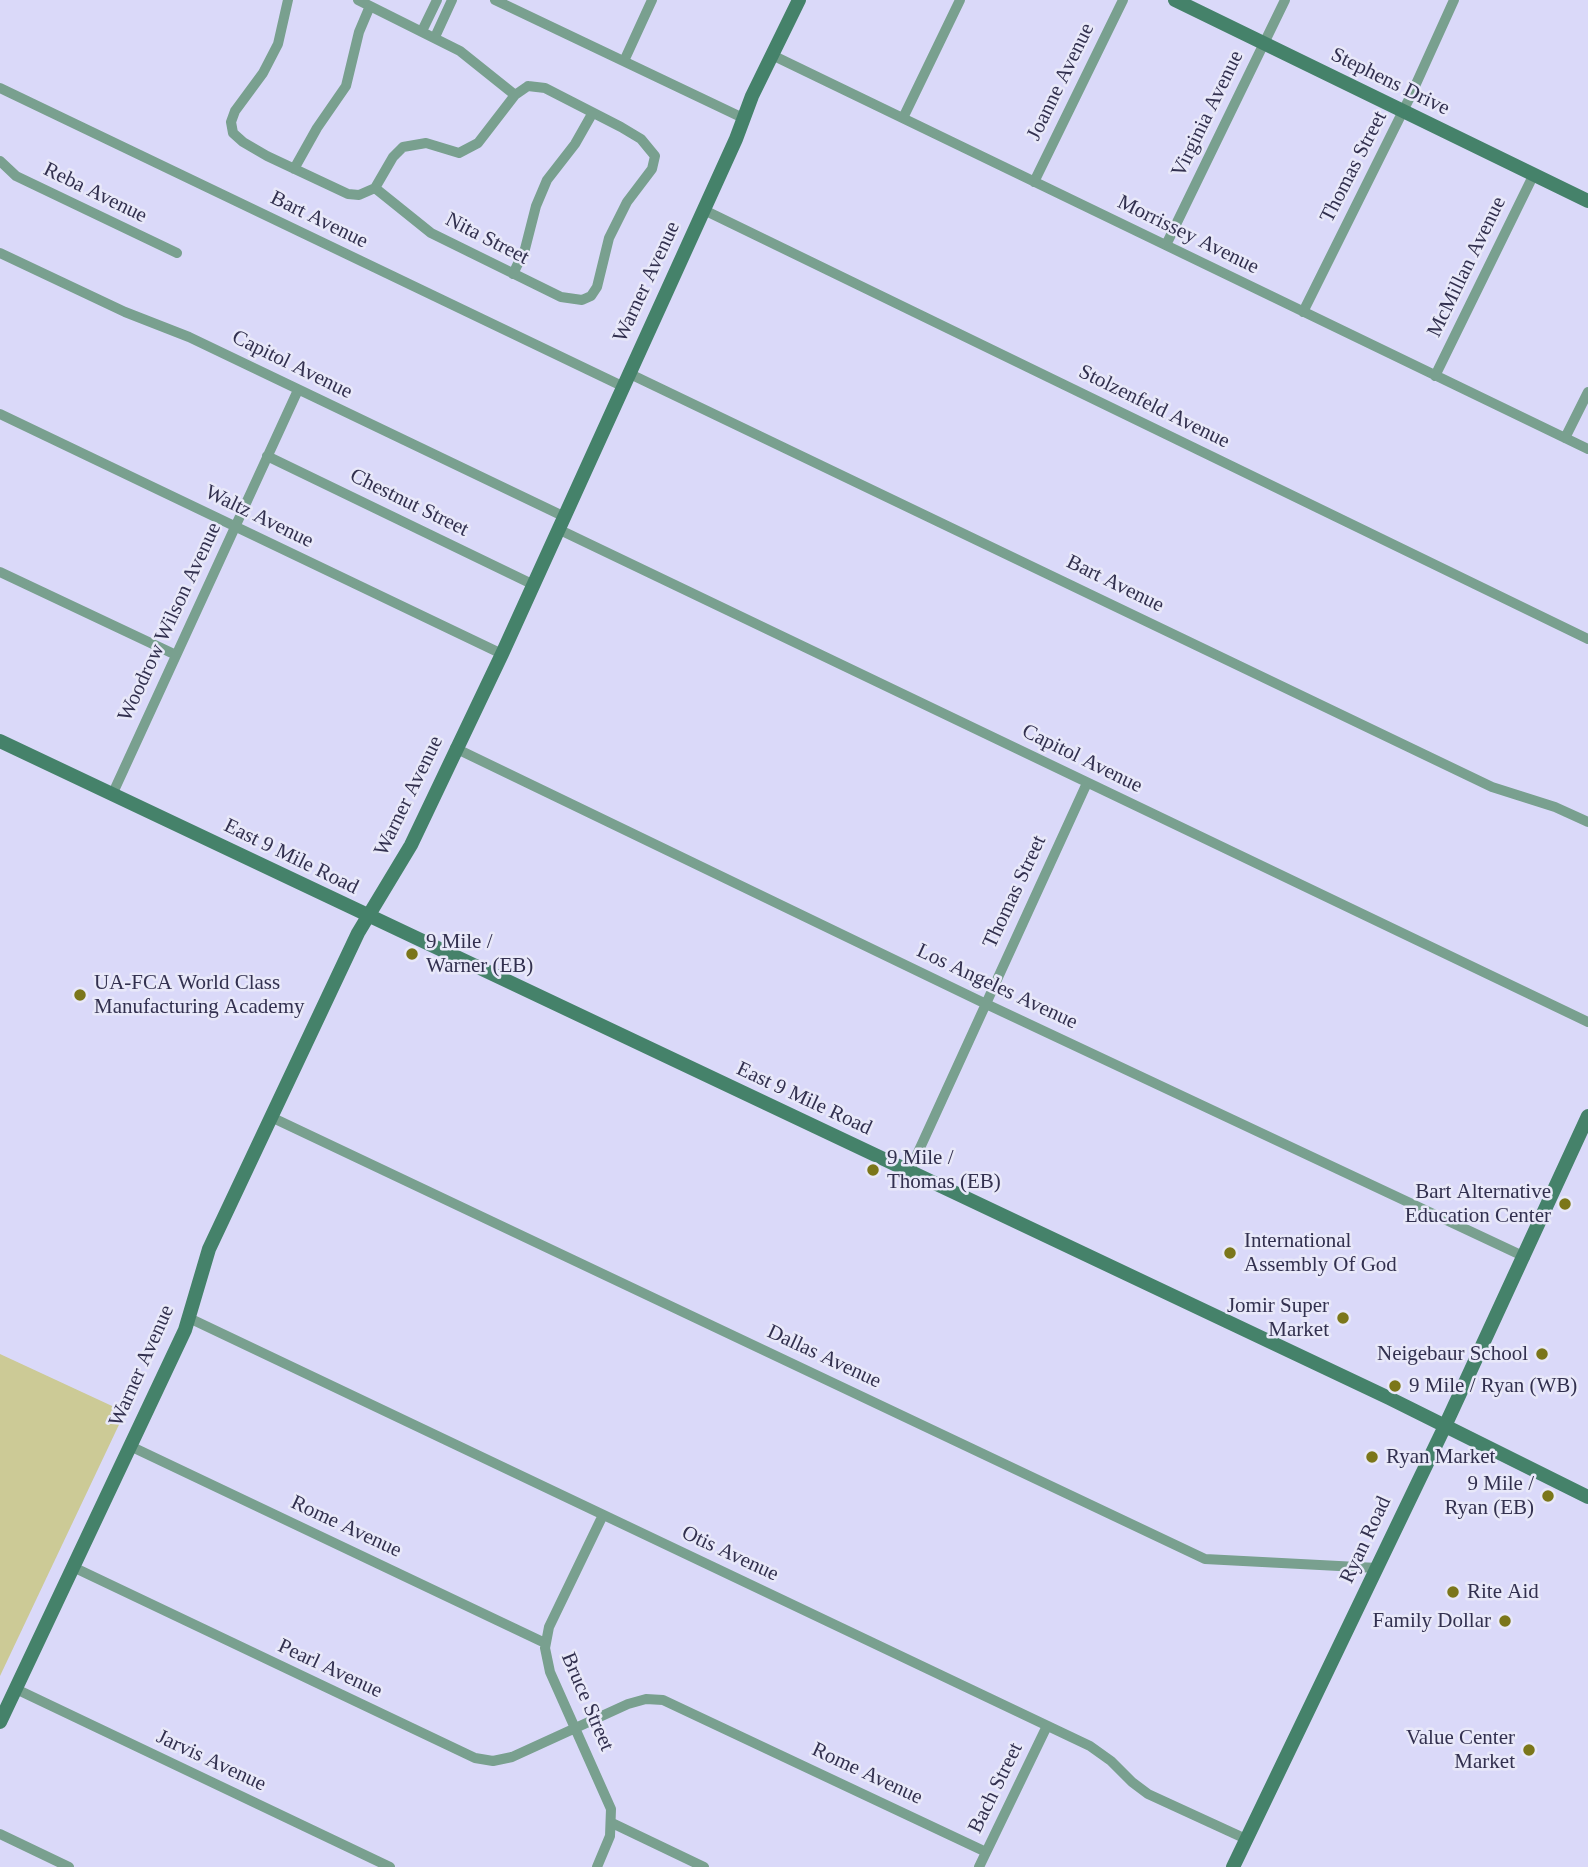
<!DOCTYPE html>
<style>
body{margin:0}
canvas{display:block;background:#dad9f9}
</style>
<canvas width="1588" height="1867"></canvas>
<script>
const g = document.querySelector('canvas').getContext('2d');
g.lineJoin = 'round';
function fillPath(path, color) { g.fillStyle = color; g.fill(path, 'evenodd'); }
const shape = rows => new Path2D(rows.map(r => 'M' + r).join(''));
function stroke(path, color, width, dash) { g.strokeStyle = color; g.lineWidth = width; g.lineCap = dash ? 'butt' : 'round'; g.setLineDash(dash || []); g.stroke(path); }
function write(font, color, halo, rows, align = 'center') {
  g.font = font + ' Georgia,serif'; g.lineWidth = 5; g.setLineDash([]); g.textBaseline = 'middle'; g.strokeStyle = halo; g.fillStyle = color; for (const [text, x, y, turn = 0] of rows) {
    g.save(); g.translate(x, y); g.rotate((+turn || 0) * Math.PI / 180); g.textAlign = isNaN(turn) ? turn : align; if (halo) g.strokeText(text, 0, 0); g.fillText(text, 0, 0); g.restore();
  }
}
fillPath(shape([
 [0,1354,125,1412,0,1676]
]), '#ccca96');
stroke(shape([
 [288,0,278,44,263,73,235,111,231,122,233,133,243,142,267,156,348,194,359,195,375,188],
 [358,0,460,51,515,95],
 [495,0,743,118],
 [422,31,437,0],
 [435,37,452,0],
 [772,55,1588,449],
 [624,61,652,0],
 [528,86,545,88,621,127,641,139,655,156,652,169,627,202,609,238,597,287,591,296,582,300,561,297,431,233,375,188,393,157,403,147,426,143,459,153,478,143,515,95,528,86],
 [0,88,622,386],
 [903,118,960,0],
 [0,161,16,176,177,253],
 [294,169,317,128,346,86,359,32,370,6],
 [1034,182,1123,0],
 [704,210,1588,639],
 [1166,245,1285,0],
 [0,253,125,312,189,337,565,517],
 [513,274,525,249,536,206,547,180,575,144,592,114],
 [1303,312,1411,95,1454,0],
 [628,373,1492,787,1555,807,1588,822],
 [1435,376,1534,174],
 [0,414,502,654],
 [1565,438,1588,392],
 [267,456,534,585],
 [560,530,1588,1022],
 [0,572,176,655],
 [455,748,984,1003,1525,1257],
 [112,795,298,390],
 [271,1117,1205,1559,1377,1568],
 [909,1172,1087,783],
 [189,1318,1090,1746,1111,1761,1132,1782,1148,1794,1246,1839],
 [130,1446,545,1643],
 [73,1567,475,1758,493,1761,512,1757,628,1704,646,1699,663,1700,986,1852],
 [16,1689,390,1867],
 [612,1823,704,1867],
 [0,1834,69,1867],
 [597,1867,610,1836,611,1809,550,1672,545,1648,549,1627,603,1515],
 [979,1867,1047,1726]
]), '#79a08f', 10);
stroke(shape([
 [1175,0,1588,201],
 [0,741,1389,1398,1588,1497],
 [0,1722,185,1330,209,1249,358,933,411,845,502,654,736,139,752,96,799,0],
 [1233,1867,1445,1426,1588,1116]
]), '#45826a', 14);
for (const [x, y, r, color] of [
 [412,954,7,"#7b761a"],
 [80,995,7,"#7b761a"],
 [873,1170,7,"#7b761a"],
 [1565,1204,7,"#7b761a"],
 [1230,1253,7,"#7b761a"],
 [1343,1318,7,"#7b761a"],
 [1542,1354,7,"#7b761a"],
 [1395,1386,7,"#7b761a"],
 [1372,1457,7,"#7b761a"],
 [1548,1496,7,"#7b761a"],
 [1453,1592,7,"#7b761a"],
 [1505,1621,7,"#7b761a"],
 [1529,1750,7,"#7b761a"]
]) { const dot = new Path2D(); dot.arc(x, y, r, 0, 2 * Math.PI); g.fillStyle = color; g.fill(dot); stroke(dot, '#e8e8f9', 2.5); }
write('21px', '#32304f', '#e8e8f9', [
 ["Joanne Avenue",1061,82,-64],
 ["Stephens Drive",1390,82,26],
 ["Virginia Avenue",1208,114,-64],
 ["Thomas Street",1354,167,-63],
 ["Reba Avenue",95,193,26],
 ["Bart Avenue",319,220,26],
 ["Morrissey Avenue",1188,235,26],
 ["Nita Street",487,239,27],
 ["McMillan Avenue",1467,267,-64],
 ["Warner Avenue",647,282,-65],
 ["Capitol Avenue",292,365,26],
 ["Stolzenfeld Avenue",1154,407,26],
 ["Chestnut Street",409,503,26],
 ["Waltz Avenue",259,517,26],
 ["Bart Avenue",1115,584,26],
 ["Woodrow Wilson Avenue",170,622,-65],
 ["Capitol Avenue",1082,759,26],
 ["Warner Avenue",409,796,-64],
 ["East 9 Mile Road",291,857,26],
 ["Thomas Street",1015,892,-65],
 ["Los Angeles Avenue",997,987,25],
 ["East 9 Mile Road",804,1099,25],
 ["Dallas Avenue",824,1357,25],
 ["Warner Avenue",142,1366,-66],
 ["Rome Avenue",346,1527,25],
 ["Ryan Road",1366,1540,-65],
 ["Otis Avenue",730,1554,25],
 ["Pearl Avenue",330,1669,25],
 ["Bruce Street",587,1702,67],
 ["Jarvis Avenue",211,1761,25],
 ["Rome Avenue",867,1774,25],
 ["Bach Street",996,1788,-64]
]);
write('21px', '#32304f', '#e8e8f9', [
 ["9 Mile /",426,942],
 ["Warner (EB)",426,966],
 ["UA-FCA World Class",94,983],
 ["Manufacturing Academy",94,1007],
 ["9 Mile /",887,1158],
 ["Thomas (EB)",887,1182],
 ["Bart Alternative",1551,1192,"right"],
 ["Education Center",1551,1216,"right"],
 ["International",1244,1241],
 ["Assembly Of God",1244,1265],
 ["Jomir Super",1329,1306,"right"],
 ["Market",1329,1330,"right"],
 ["Neigebaur School",1528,1354,"right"],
 ["9 Mile / Ryan (WB)",1409,1386],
 ["Ryan Market",1386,1457],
 ["9 Mile /",1534,1484,"right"],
 ["Ryan (EB)",1534,1508,"right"],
 ["Rite Aid",1467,1592],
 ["Family Dollar",1491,1621,"right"],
 ["Value Center",1515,1738,"right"],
 ["Market",1515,1762,"right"]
], 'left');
</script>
